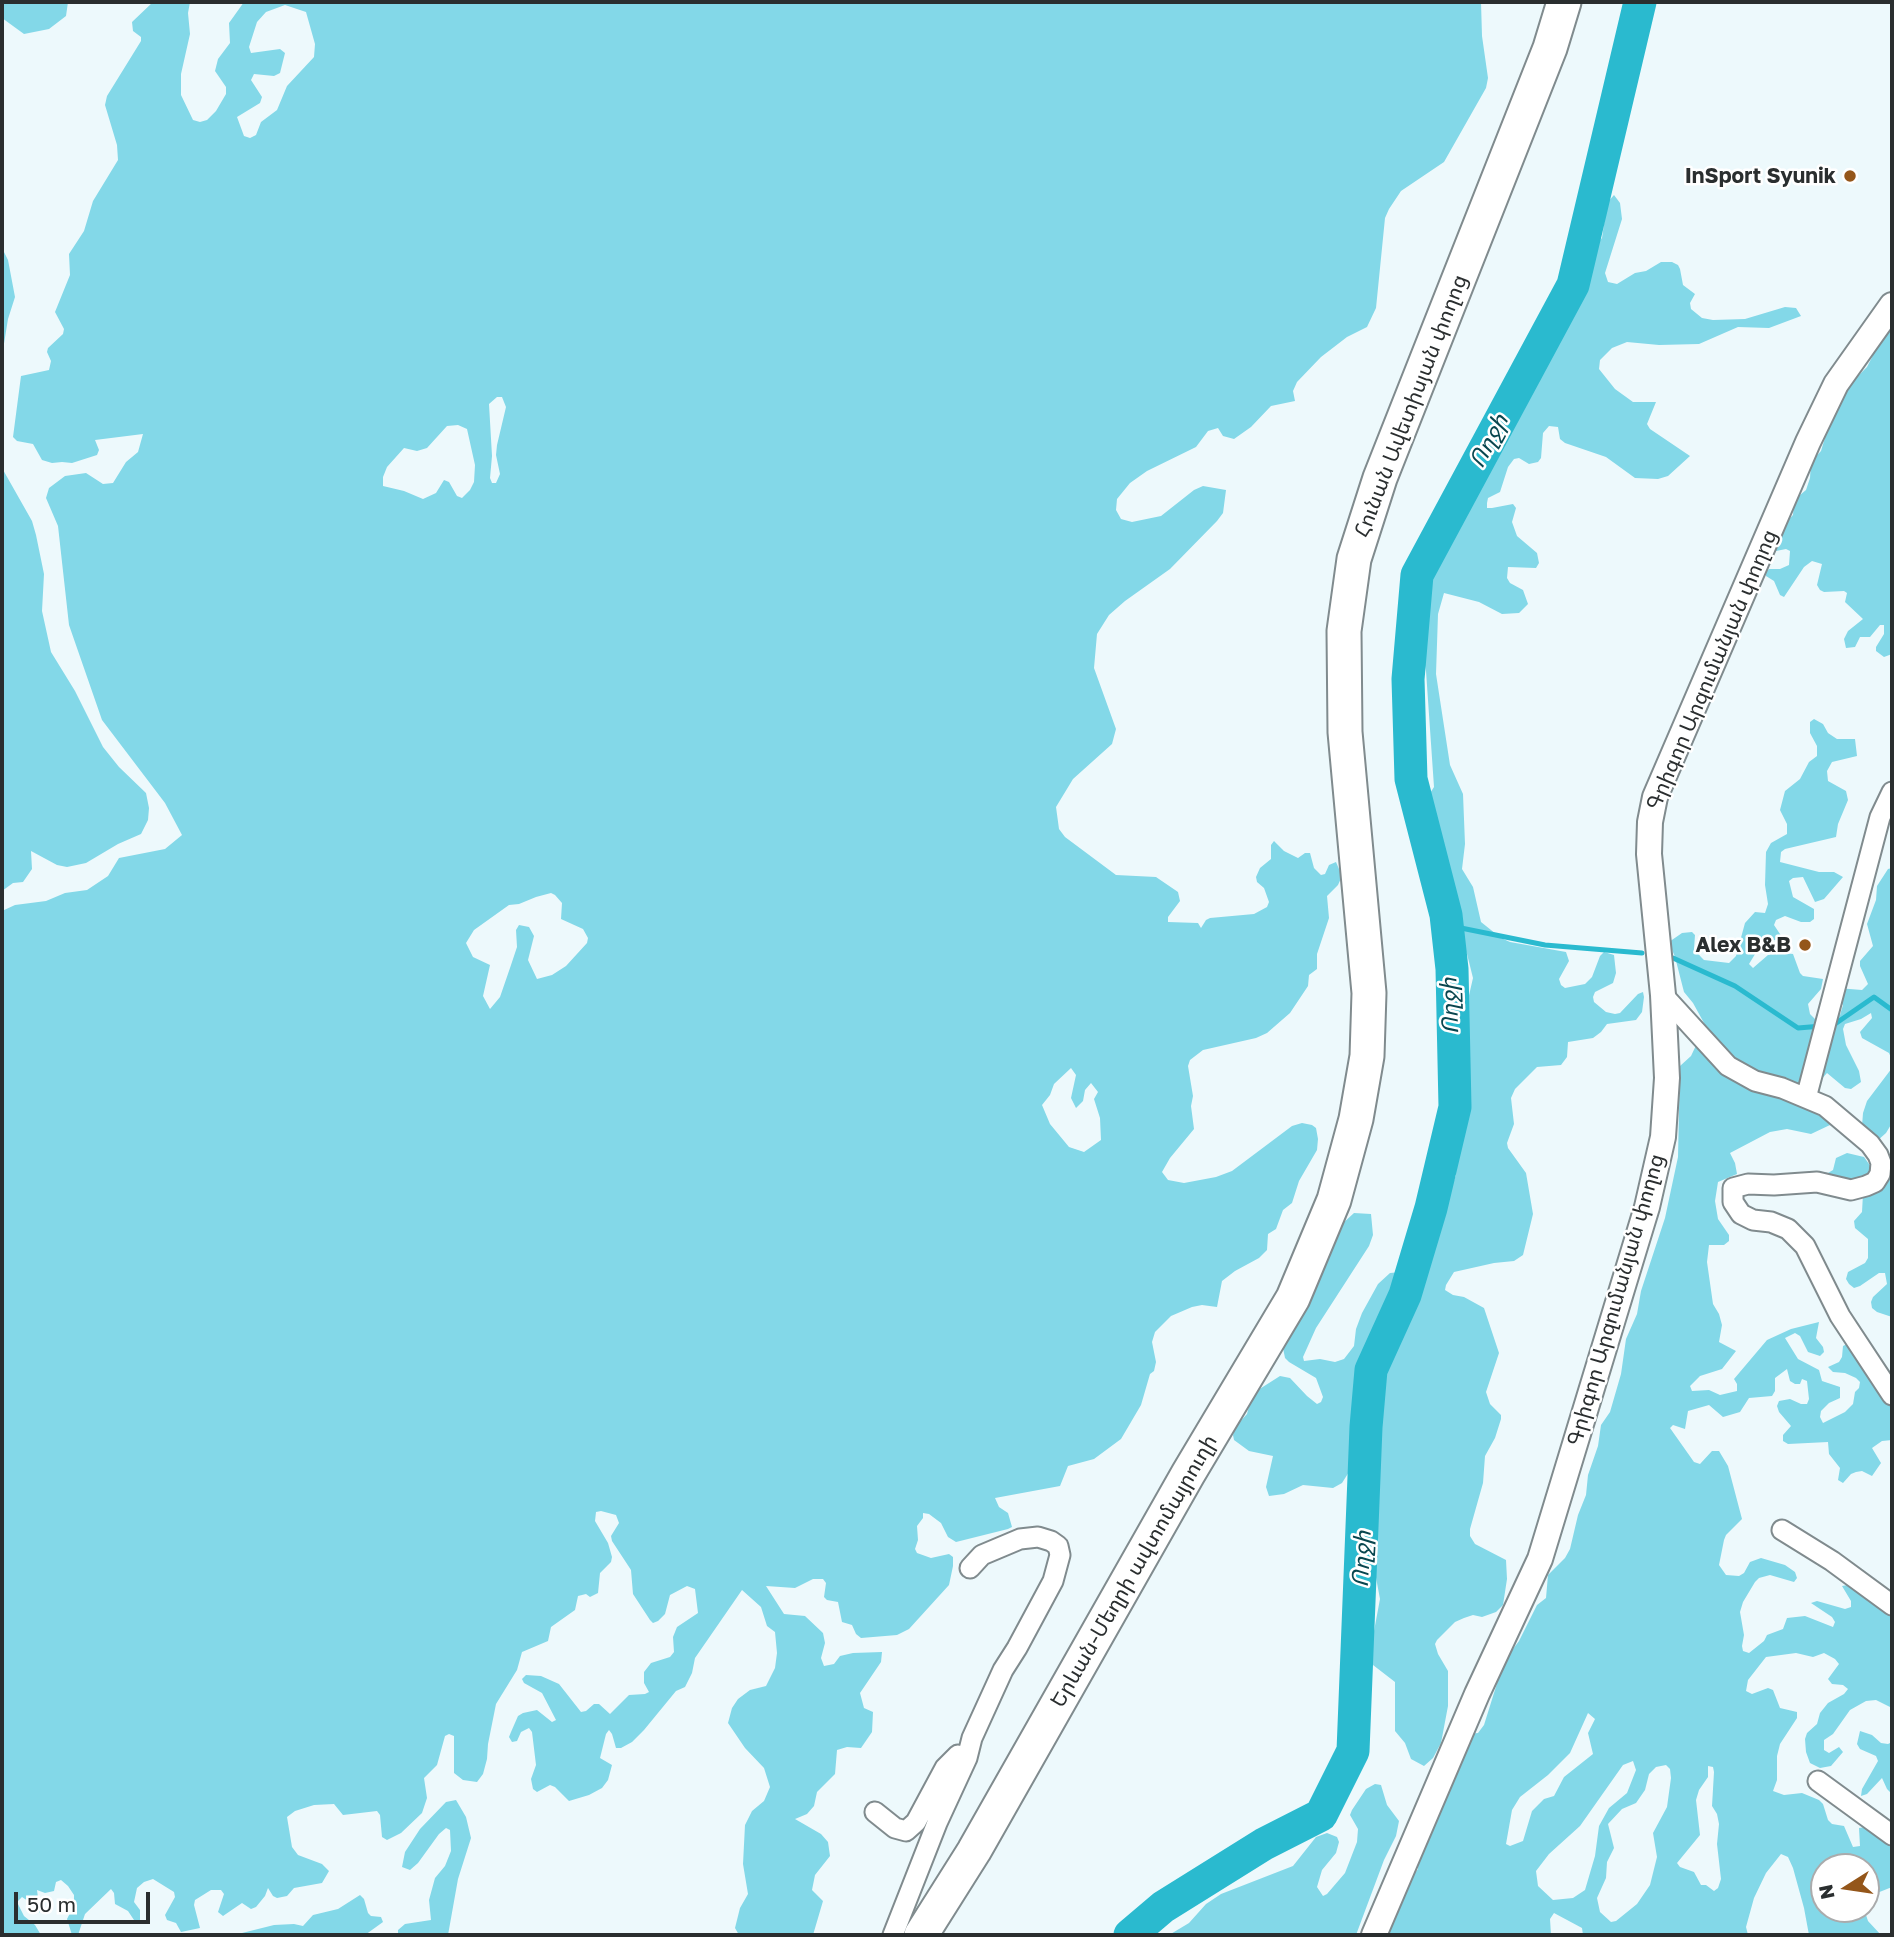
<!DOCTYPE html>
<meta charset="utf-8">
<style>
body{margin:0}
#map{position:relative;width:1894px;height:1937px;overflow:hidden;background:#edf9fc;font-family:"Golos Text",sans-serif}
canvas{display:block}
.frame{position:absolute;inset:0;border:4px solid #2a2e2f;pointer-events:none}
.north{position:absolute;left:1810px;top:1853px;width:70px;height:70px;box-sizing:border-box;background:#fff;border:2px solid #aaabac;border-radius:50%;rotate:258deg;font-size:19px;font-weight:700;line-height:28px;text-align:center;color:#2a2e2f}
.north::after{content:'';display:block;margin:auto;width:24px;height:32px;background:#94561a;clip-path:polygon(50% 0,100% 100%,50% 72%,0 100%)}
.scale{position:absolute;left:14px;top:1892px;width:136px;height:32px;box-sizing:border-box;border:4px solid #2a2e2f;border-top:0;padding-left:9px;font-size:21px;line-height:24px;white-space:nowrap;color:#2a2e2f;-webkit-text-stroke:5px #fff;paint-order:stroke}
</style>
<div id="map">
<canvas width="1894" height="1937"></canvas>
<div class="frame"></div>
<div class="north">N</div>
<div class="scale">50 m</div>
</div>
<script>
const g = document.querySelector('canvas').getContext('2d');
g.lineJoin = 'round';
function fillPath(path, color) { g.fillStyle = color; g.fill(path, 'evenodd'); }
const shape = rows => new Path2D(rows.map(r => 'M' + r).join(''));
function stroke(path, color, width, dash) { g.strokeStyle = color; g.lineWidth = width; g.lineCap = dash ? 'butt' : 'round'; g.setLineDash(dash || []); g.stroke(path); }
function write(font, color, halo, rows, align = 'center') {
  g.font = font + ' "Golos Text","Noto Sans Armenian",sans-serif'; g.lineWidth = 5; g.setLineDash([]); g.textBaseline = 'middle'; g.strokeStyle = halo; g.fillStyle = color; for (const [text, x, y, turn = 0] of rows) {
    g.save(); g.translate(x, y); g.rotate((+turn || 0) * Math.PI / 180); g.textAlign = isNaN(turn) ? turn : align; if (halo) g.strokeText(text, 0, 0); g.fillText(text, 0, 0); g.restore();
  }
}
fillPath(shape([
 [2,2,68,2,66,16,49,29,24,34,2,18],
 [153,2,190,2,188,13,190,34,181,74,181,95,193,120,200,122,207,120,216,111,226,94,226,87,215,71,218,59,230,43,229,23,244,2,1481,2,1482,36,1488,78,1486,88,1444,162,1401,191,1389,209,1385,218,1376,308,1367,327,1347,337,1321,357,1297,382,1293,391,1295,401,1271,406,1251,427,1234,439,1223,436,1218,428,1208,431,1196,447,1147,471,1130,483,1117,499,1116,510,1121,519,1132,522,1161,516,1194,490,1203,486,1226,490,1223,513,1217,521,1170,569,1125,601,1109,615,1097,634,1094,668,1116,729,1112,744,1073,779,1056,807,1059,829,1065,837,1116,875,1156,877,1178,892,1180,901,1168,917,1168,922,1198,923,1201,928,1206,920,1210,918,1254,914,1267,907,1269,902,1264,888,1257,882,1256,877,1260,868,1271,859,1271,845,1274,841,1284,851,1298,858,1305,853,1310,853,1314,868,1321,875,1325,874,1329,865,1336,862,1342,876,1338,885,1327,896,1329,918,1317,954,1317,969,1309,975,1308,986,1290,1013,1267,1033,1256,1038,1203,1050,1190,1060,1188,1066,1193,1096,1191,1106,1194,1129,1170,1158,1162,1172,1168,1180,1184,1183,1216,1177,1232,1171,1292,1126,1302,1123,1312,1125,1316,1128,1318,1139,1317,1150,1299,1181,1292,1203,1283,1210,1276,1229,1268,1234,1267,1250,1259,1258,1235,1271,1222,1281,1217,1307,1202,1305,1192,1307,1171,1316,1155,1332,1152,1342,1156,1362,1154,1371,1150,1374,1141,1405,1121,1439,1094,1459,1068,1466,1060,1486,995,1498,999,1507,1008,1513,1012,1527,1008,1529,956,1542,948,1537,941,1523,929,1514,923,1513,923,1518,917,1526,918,1540,915,1549,917,1553,931,1558,949,1554,953,1557,953,1566,949,1585,909,1629,897,1635,861,1638,856,1634,852,1625,842,1622,838,1602,827,1600,824,1597,826,1583,823,1579,813,1579,795,1588,766,1586,784,1614,805,1616,823,1633,825,1643,821,1658,824,1666,834,1664,840,1656,853,1653,882,1652,881,1662,860,1693,864,1708,873,1712,872,1732,861,1748,847,1747,837,1750,835,1774,817,1792,814,1806,807,1814,795,1819,821,1834,828,1842,830,1856,815,1875,812,1890,823,1901,813,1935,739,1935,735,1928,740,1908,748,1894,743,1864,745,1825,752,1811,764,1801,770,1787,764,1768,745,1748,728,1723,732,1708,738,1699,750,1690,766,1686,775,1668,777,1653,775,1632,767,1626,761,1607,742,1590,695,1658,692,1673,685,1687,676,1691,644,1730,632,1742,621,1748,616,1748,612,1734,609,1730,606,1734,600,1758,612,1765,608,1780,602,1788,589,1795,569,1801,555,1787,550,1785,537,1792,533,1789,531,1779,536,1765,532,1732,529,1728,521,1732,517,1741,512,1742,509,1737,511,1732,518,1716,523,1713,537,1710,552,1722,556,1720,542,1693,524,1683,522,1679,526,1675,541,1676,559,1684,581,1712,586,1711,594,1704,599,1704,610,1714,629,1695,645,1694,649,1692,644,1683,644,1672,651,1663,670,1657,674,1652,673,1637,677,1627,698,1613,695,1589,687,1586,670,1595,665,1614,658,1621,653,1623,650,1620,633,1594,631,1570,612,1541,611,1536,619,1523,616,1515,601,1511,596,1512,595,1521,608,1543,612,1557,611,1562,600,1573,598,1593,590,1597,586,1594,578,1596,575,1610,551,1627,548,1641,522,1652,517,1670,496,1704,488,1744,487,1759,483,1774,477,1782,463,1780,454,1773,454,1736,449,1734,445,1736,437,1765,424,1778,427,1798,422,1813,401,1833,387,1840,382,1837,380,1815,377,1811,343,1815,334,1804,314,1805,295,1811,287,1817,292,1847,298,1855,322,1864,329,1871,322,1883,294,1888,287,1896,277,1898,273,1896,268,1888,265,1896,256,1907,251,1909,242,1903,223,1916,218,1912,224,1894,221,1890,211,1890,195,1900,194,1905,200,1928,181,1932,176,1923,167,1920,165,1915,175,1897,174,1892,153,1879,144,1882,137,1888,134,1902,140,1910,140,1920,136,1923,128,1911,115,1904,114,1893,111,1889,85,1914,78,1935,72,1935,67,1919,74,1905,74,1895,68,1886,61,1880,56,1882,54,1891,45,1893,37,1890,40,1913,34,1905,22,1897,17,1902,24,1916,35,1925,41,1935,2,1935,2,911,15,905,46,901,65,893,87,890,108,876,119,858,165,849,182,835,165,803,102,720,69,625,58,526,46,498,49,488,65,476,86,473,103,484,113,483,126,462,138,452,143,434,95,440,99,450,97,455,72,463,62,462,52,463,42,460,33,444,17,441,13,437,21,376,49,370,51,361,47,352,48,348,63,334,64,329,55,312,70,275,69,254,84,231,93,201,118,160,117,145,105,105,107,96,141,41,141,37,133,31,132,22],
 [285,5,306,12,315,44,314,57,287,86,277,110,261,122,256,135,250,138,244,136,237,117,260,103,262,97,251,80,254,74,274,76,280,73,285,53,280,49,251,53,249,47,257,22,266,12],
 [497,397,502,397,506,407,497,445,496,455,500,474,496,483,492,483,490,478,492,456,489,404],
 [458,425,467,429,475,465,474,482,470,490,462,498,457,496,449,482,444,480,436,493,423,499,404,491,383,486,383,477,387,467,404,448,417,451,427,448,447,426],
 [551,893,555,895,562,903,561,919,583,929,588,938,587,943,566,966,552,975,537,979,528,960,534,936,529,927,519,925,516,930,517,947,510,968,500,997,490,1009,483,996,490,965,473,957,466,943,474,930,509,905,519,904,536,897],
 [1071,1068,1076,1075,1071,1098,1076,1108,1083,1101,1085,1090,1091,1083,1098,1092,1094,1099,1100,1118,1101,1140,1084,1152,1069,1147,1050,1124,1042,1105,1050,1095,1054,1084],
 [1614,195,1620,203,1622,219,1605,273,1608,282,1617,284,1635,273,1646,271,1661,262,1672,262,1678,265,1680,269,1683,285,1695,294,1690,303,1691,309,1702,318,1713,320,1745,319,1785,307,1796,308,1801,316,1769,328,1738,327,1699,344,1659,345,1627,342,1612,348,1600,360,1599,369,1615,389,1633,402,1656,402,1647,424,1650,429,1690,456,1668,476,1658,479,1635,478,1606,457,1565,443,1560,439,1558,427,1549,426,1543,433,1541,458,1538,462,1529,464,1519,458,1514,459,1508,467,1500,492,1488,498,1487,503,1487,508,1492,508,1513,504,1516,508,1512,522,1517,536,1537,553,1539,563,1536,568,1508,567,1507,578,1510,583,1523,590,1528,604,1519,613,1502,614,1479,602,1444,593,1438,614,1436,674,1450,765,1463,794,1465,844,1462,869,1473,887,1481,922,1501,938,1510,942,1566,952,1569,961,1559,979,1561,985,1565,988,1585,984,1592,977,1600,956,1604,952,1614,955,1616,973,1613,983,1595,992,1593,997,1594,1002,1606,1012,1615,1014,1620,1013,1638,994,1643,992,1644,997,1642,1012,1636,1020,1607,1024,1601,1032,1593,1038,1568,1042,1567,1057,1561,1065,1537,1067,1515,1089,1511,1098,1514,1124,1507,1143,1508,1148,1526,1173,1533,1214,1523,1255,1514,1261,1494,1263,1454,1272,1446,1285,1445,1290,1453,1295,1464,1297,1484,1308,1499,1353,1486,1392,1490,1404,1501,1415,1501,1419,1495,1438,1485,1456,1483,1483,1470,1529,1470,1536,1475,1544,1506,1560,1507,1579,1503,1605,1496,1612,1482,1617,1473,1615,1464,1618,1455,1622,1437,1640,1435,1644,1438,1654,1448,1671,1448,1706,1441,1743,1433,1758,1424,1766,1411,1759,1405,1743,1395,1731,1395,1682,1373,1665,1371,1660,1371,1647,1380,1599,1374,1567,1378,1526,1369,1506,1375,1487,1376,1442,1372,1411,1369,1407,1354,1408,1354,1464,1342,1483,1333,1488,1303,1485,1284,1494,1269,1496,1266,1487,1273,1456,1249,1451,1234,1440,1233,1435,1236,1426,1247,1414,1251,1398,1258,1390,1280,1376,1290,1378,1307,1396,1317,1404,1321,1402,1323,1397,1316,1378,1289,1362,1285,1358,1283,1348,1334,1237,1342,1224,1354,1213,1371,1214,1373,1235,1369,1246,1316,1328,1303,1357,1304,1361,1320,1359,1335,1362,1344,1359,1354,1346,1356,1329,1362,1313,1378,1284,1390,1273,1401,1272,1401,1282,1384,1305,1376,1330,1384,1349,1393,1348,1456,1175,1456,1142,1465,1116,1455,1056,1473,978,1467,954,1456,931,1456,909,1446,880,1447,854,1428,821,1423,804,1434,787,1426,671,1420,636,1421,601,1448,531,1463,500,1469,480,1473,474,1488,467,1495,459,1498,447,1515,408,1528,357,1538,344,1557,335,1560,330,1567,276,1572,260,1578,251,1598,242,1602,238,1607,203],
 [2,248,8,260,15,297,8,319,2,356],
 [1892,318,1892,654,1884,657,1876,651,1876,647,1884,634,1884,625,1880,625,1870,637,1860,637,1855,647,1846,648,1844,639,1848,631,1863,619,1845,602,1847,593,1844,591,1824,592,1820,590,1817,585,1822,564,1812,561,1804,567,1784,597,1780,595,1774,581,1766,576,1766,572,1769,569,1780,569,1789,565,1790,551,1786,549,1776,551,1773,548,1786,522,1793,515,1794,500,1806,490,1810,478,1811,462,1821,451,1827,431,1850,378,1859,375,1867,367],
 [2,468,32,521,36,535,44,574,42,611,51,652,75,691,103,747,119,767,146,793,149,808,148,820,141,834,118,844,86,863,67,867,57,865,31,851,32,869,23,882,13,883,2,891],
 [1814,719,1823,724,1828,733,1837,739,1855,739,1857,756,1832,762,1827,771,1828,781,1846,791,1848,800,1838,824,1836,837,1785,849,1781,852,1780,862,1819,872,1834,872,1843,877,1824,899,1815,902,1803,877,1793,878,1789,881,1793,897,1814,909,1814,919,1810,922,1801,922,1785,916,1776,920,1774,925,1782,937,1760,946,1749,964,1753,968,1768,955,1783,953,1793,954,1800,973,1803,976,1823,979,1821,989,1808,1004,1810,1014,1817,1021,1840,1015,1843,1005,1840,1002,1837,988,1862,990,1868,984,1860,966,1860,961,1873,946,1867,924,1876,900,1877,886,1888,869,1892,868,1892,1060,1889,1053,1862,1038,1860,1032,1872,1018,1871,1013,1861,1019,1845,1024,1843,1029,1846,1045,1859,1071,1861,1082,1851,1089,1845,1088,1827,1073,1819,1082,1813,1097,1830,1125,1811,1134,1787,1129,1770,1132,1730,1153,1735,1163,1737,1174,1718,1182,1715,1201,1718,1219,1729,1235,1729,1241,1724,1245,1709,1245,1707,1262,1713,1304,1719,1314,1722,1325,1719,1342,1736,1351,1722,1369,1700,1376,1690,1386,1692,1391,1709,1390,1720,1395,1737,1391,1737,1384,1734,1379,1767,1340,1791,1329,1819,1322,1816,1338,1823,1347,1824,1352,1820,1356,1808,1352,1800,1336,1795,1333,1785,1338,1798,1359,1819,1370,1822,1381,1840,1387,1840,1398,1829,1403,1821,1411,1820,1417,1823,1423,1845,1412,1853,1404,1855,1392,1859,1388,1860,1382,1856,1378,1845,1373,1833,1372,1828,1367,1839,1362,1842,1357,1843,1346,1849,1343,1892,1399,1892,1440,1882,1441,1872,1448,1881,1463,1872,1476,1862,1471,1856,1472,1851,1474,1843,1483,1838,1480,1840,1468,1829,1454,1828,1442,1788,1444,1783,1441,1783,1435,1791,1426,1779,1412,1777,1406,1779,1401,1790,1399,1801,1404,1807,1404,1809,1399,1807,1381,1802,1379,1800,1384,1795,1384,1790,1381,1787,1369,1775,1378,1775,1391,1772,1396,1749,1398,1740,1412,1723,1417,1709,1405,1688,1411,1685,1429,1673,1425,1670,1428,1694,1462,1700,1464,1712,1451,1719,1451,1728,1466,1742,1519,1726,1535,1724,1540,1719,1565,1726,1575,1739,1576,1744,1573,1750,1562,1761,1558,1785,1565,1795,1572,1797,1578,1794,1582,1770,1575,1759,1578,1755,1582,1743,1602,1740,1612,1744,1635,1742,1646,1743,1651,1749,1653,1764,1641,1767,1635,1783,1629,1787,1618,1805,1616,1833,1627,1835,1622,1832,1617,1811,1603,1817,1601,1845,1609,1851,1607,1851,1601,1842,1586,1848,1585,1860,1588,1884,1608,1891,1617,1892,1708,1876,1700,1866,1701,1850,1710,1833,1734,1824,1740,1824,1750,1829,1753,1839,1747,1843,1752,1831,1766,1820,1768,1810,1763,1806,1752,1805,1739,1807,1733,1817,1724,1820,1713,1828,1703,1844,1694,1848,1689,1843,1685,1832,1684,1828,1679,1839,1664,1835,1659,1824,1653,1813,1657,1796,1653,1766,1657,1748,1680,1746,1691,1752,1694,1768,1688,1773,1690,1780,1708,1797,1712,1797,1718,1780,1744,1777,1756,1777,1780,1773,1791,1784,1795,1802,1793,1819,1800,1823,1804,1828,1820,1832,1824,1844,1826,1853,1847,1860,1846,1859,1828,1865,1827,1892,1848,1892,1887,1877,1893,1866,1903,1866,1867,1824,1867,1824,1909,1864,1909,1868,1921,1881,1935,1809,1935,1804,1908,1793,1868,1788,1857,1781,1854,1766,1873,1754,1898,1746,1927,1748,1935,1583,1935,1582,1928,1554,1913,1550,1919,1551,1935,1386,1935,1410,1874,1415,1873,1418,1869,1417,1864,1468,1734,1478,1733,1484,1725,1504,1661,1519,1641,1537,1605,1546,1598,1548,1575,1565,1558,1570,1549,1578,1515,1586,1495,1588,1475,1598,1446,1601,1425,1610,1412,1621,1374,1626,1339,1637,1314,1641,1291,1665,1218,1678,1157,1680,1066,1691,1056,1700,1037,1709,1032,1693,1003,1684,992,1675,957,1669,942,1682,933,1692,932,1695,935,1694,949,1701,957,1704,960,1729,963,1736,956,1745,923,1755,912,1765,913,1768,904,1765,885,1766,852,1771,843,1787,834,1787,824,1780,810,1785,791,1800,779,1809,762,1817,756,1817,746,1810,733,1810,722],
 [1588,1713,1595,1719,1588,1733,1593,1754,1564,1777,1554,1796,1544,1799,1532,1811,1523,1841,1510,1846,1506,1844,1512,1810,1520,1797,1548,1775,1570,1753],
 [1633,1761,1636,1770,1627,1793,1609,1808,1599,1826,1595,1856,1585,1890,1573,1898,1553,1900,1538,1886,1536,1871,1549,1854,1580,1826,1623,1765],
 [1666,1765,1670,1769,1671,1778,1667,1807,1653,1833,1657,1857,1650,1885,1637,1904,1616,1921,1611,1922,1600,1912,1597,1898,1606,1878,1607,1862,1614,1848,1608,1824,1622,1809,1636,1803,1645,1790,1649,1774,1656,1767],
 [1708,1766,1713,1767,1714,1772,1712,1806,1717,1814,1719,1824,1717,1844,1721,1879,1718,1888,1714,1891,1706,1885,1701,1885,1694,1872,1680,1867,1677,1863,1700,1835,1696,1800,1699,1790,1708,1777],
 [1892,1068,1892,1123,1886,1133,1877,1141,1862,1126,1863,1113,1867,1101],
 [1847,1153,1864,1157,1874,1171,1892,1157,1892,1317,1877,1312,1872,1308,1871,1302,1873,1297,1887,1284,1885,1273,1879,1273,1860,1286,1854,1288,1849,1284,1846,1279,1848,1272,1865,1263,1868,1258,1868,1239,1855,1228,1854,1221,1862,1212,1863,1194,1805,1176,1816,1171,1828,1173,1833,1170,1836,1158],
 [1860,1731,1872,1735,1881,1743,1888,1744,1892,1742,1892,1794,1887,1789,1882,1778,1867,1794,1861,1796,1862,1789,1878,1761,1876,1756,1860,1749,1857,1744],
 [1375,1784,1381,1785,1387,1805,1399,1821,1396,1836,1384,1860,1356,1935,1169,1935,1189,1923,1206,1904,1221,1894,1293,1866,1316,1837,1327,1833,1337,1837,1339,1842,1336,1853,1322,1870,1317,1887,1323,1896,1327,1894,1345,1873,1357,1842,1358,1829,1350,1815,1352,1810,1366,1789],
 [456,1800,466,1817,471,1838,458,1879,448,1935,398,1935,398,1930,405,1924,431,1920,429,1900,435,1878,445,1866,451,1851,450,1830,446,1828,439,1834,418,1863,410,1870,402,1867,405,1852,420,1829,446,1802],
 [360,1895,364,1899,368,1913,371,1916,381,1917,383,1922,365,1935,234,1935,274,1925,294,1924,303,1926,313,1915,338,1909]
]), '#83d8e8');
stroke(shape([
 [1446,915,1461,928,1545,945,1642,953],
 [1673,958,1735,986,1798,1028,1822,1026],
 [1832,1026,1874,997,1892,1010]
]), '#2abacf', 5);
stroke(shape([
 [1130,1935,1163,1907,1264,1844,1321,1815,1353,1751,1366,1427,1371,1370,1405,1295,1431,1208,1455,1107,1452,969,1446,915,1411,779,1408,679,1417,575,1573,285,1640,2]
]), '#2abacf', 33);
const minor = shape([
 [1663,995,1728,1066,1755,1081,1782,1088,1825,1106,1870,1144,1878,1155,1881,1163,1880,1174,1875,1182,1866,1186,1851,1190,1817,1182,1774,1185,1748,1184,1733,1188,1733,1202,1741,1214,1753,1220,1771,1222,1788,1229,1805,1246,1840,1316,1892,1395],
 [1806,1098,1880,817,1892,792],
 [1782,1530,1832,1561,1892,1605],
 [1818,1781,1892,1835],
 [875,1812,895,1828,906,1831,916,1822,945,1768,958,1755,967,1758],
 [893,1935,937,1823,967,1758,972,1738,1003,1670,1017,1648,1053,1581,1060,1555,1058,1546,1051,1541,1038,1537,1020,1539,982,1555,970,1568]
]);
const tertiary = shape([
 [1374,1935,1477,1694,1540,1559,1647,1207,1663,1137,1667,1078,1663,995,1649,854,1650,822,1655,797,1808,442,1836,384,1892,305]
]);
const trunk = shape([
 [921,1935,974,1851,1188,1474,1293,1298,1334,1200,1356,1119,1367,1056,1369,993,1345,732,1344,631,1354,559,1380,478,1550,48,1564,2]
]);
stroke(minor, '#808b8e', 23);
stroke(tertiary, '#808b8e', 28);
stroke(trunk, '#808b8e', 37);
stroke(minor, '#fff', 19);
stroke(tertiary, '#fff', 24);
stroke(trunk, '#fff', 33);
for (const [x, y, r, color] of [
 [1850,176,7,"#94561a"],
 [1805,945,7,"#94561a"]
]) { const dot = new Path2D(); dot.arc(x, y, r, 0, 2 * Math.PI); g.fillStyle = color; g.fill(dot); stroke(dot, '#fff', 2.5); }
write('bold 21px', '#2a2e2f', '#fff', [
 ["InSport Syunik",1836,176],
 ["Alex B&B",1791,945]
], 'right');
write('21px', '#2a2e2f', '#fff', [
 ["Հունան Ավետիսյան փողոց",1411,406,-69],
 ["Գրիգոր Արզումանյան փողոց",1712,670,-67],
 ["Գրիգոր Արզումանյան փողոց",1616,1300,-74],
 ["Երևան-Մեղրի ավտոմայրուղի",1134,1571,-60]
]);
write('italic 23px', '#08464f', '#fff', [
 ["Ողջի",1489,441,-62],
 ["Ողջի",1450,1006,-92],
 ["Ողջի",1362,1559,-87]
]);
</script>
